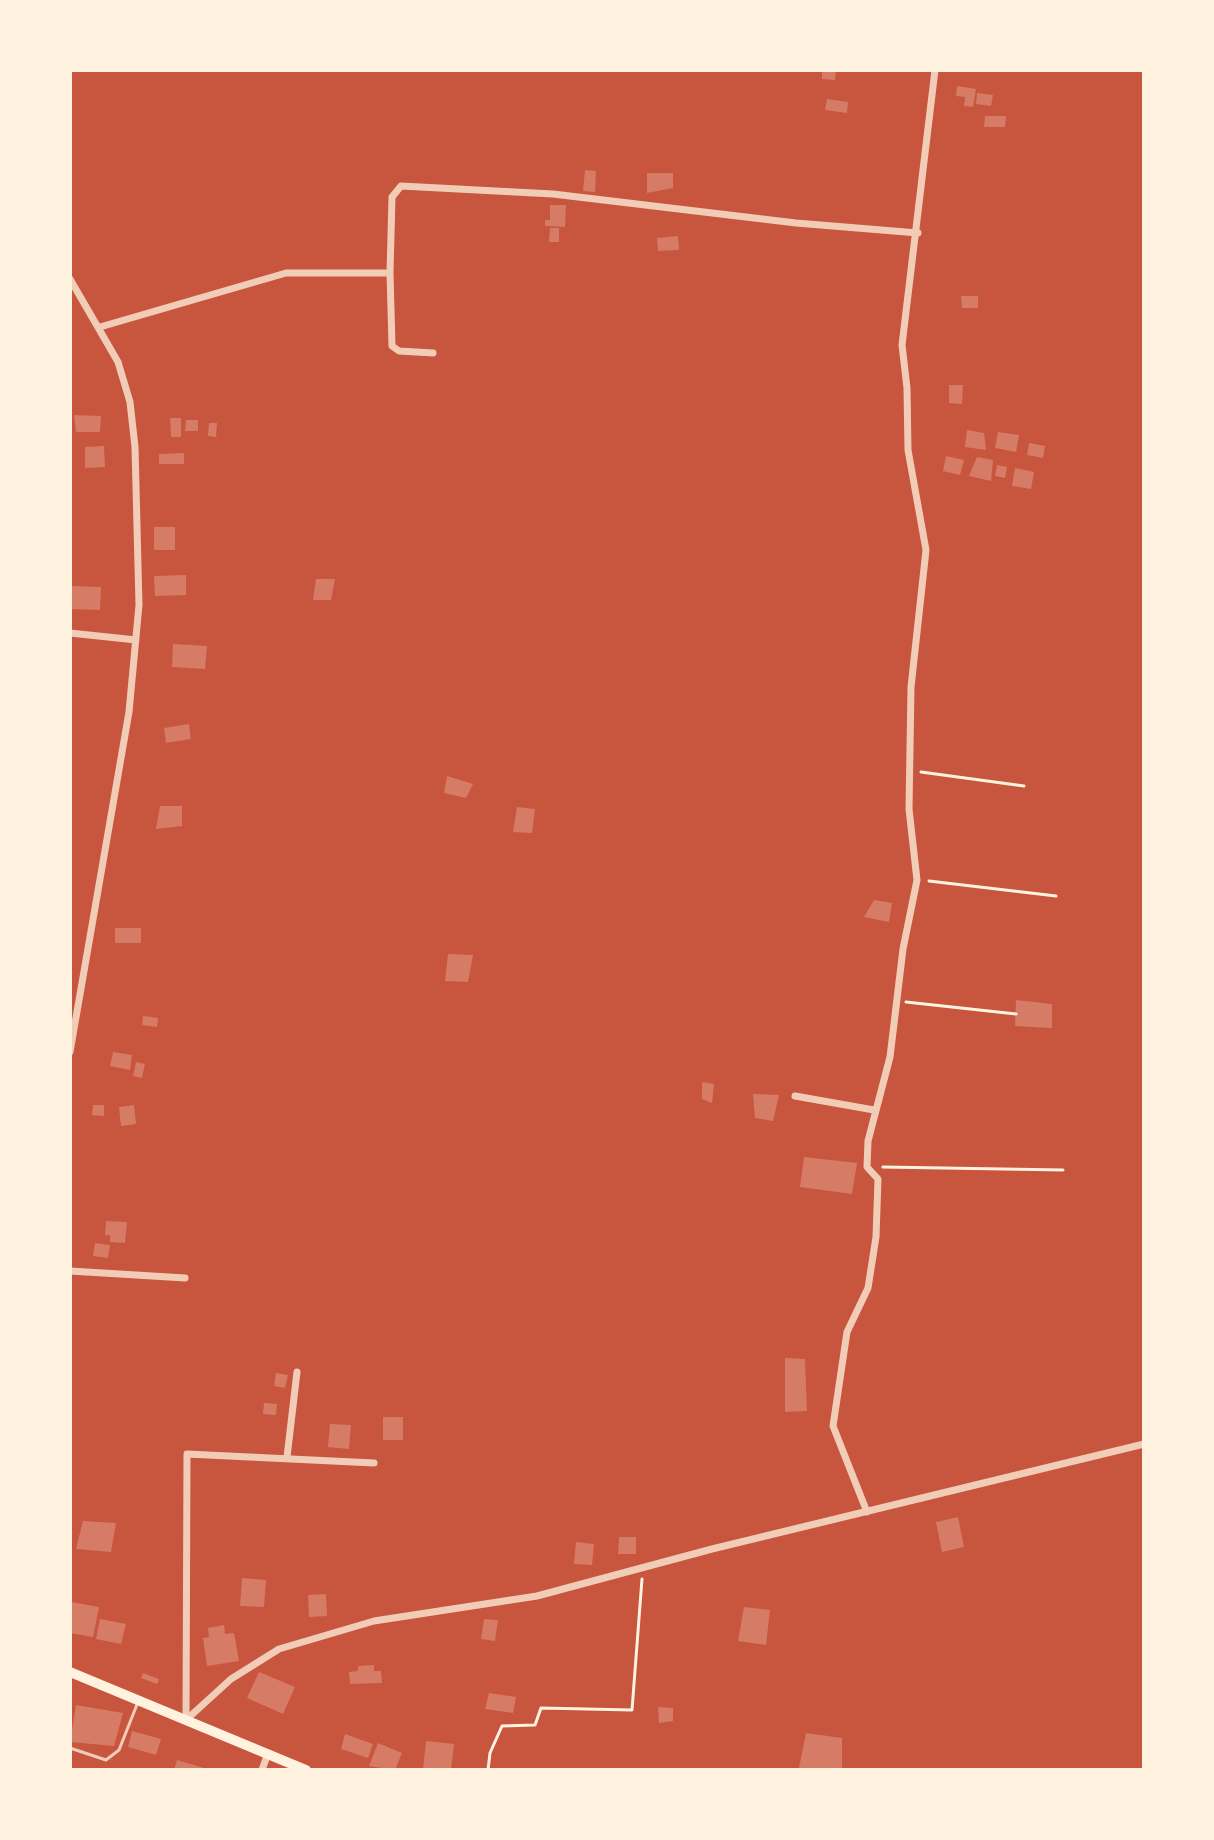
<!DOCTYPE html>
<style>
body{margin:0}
#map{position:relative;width:1214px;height:1840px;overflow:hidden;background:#c8553d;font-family:Inter,sans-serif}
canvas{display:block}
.frame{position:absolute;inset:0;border:72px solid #fff3e0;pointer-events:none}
</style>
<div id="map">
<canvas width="1214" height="1840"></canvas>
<div class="frame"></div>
</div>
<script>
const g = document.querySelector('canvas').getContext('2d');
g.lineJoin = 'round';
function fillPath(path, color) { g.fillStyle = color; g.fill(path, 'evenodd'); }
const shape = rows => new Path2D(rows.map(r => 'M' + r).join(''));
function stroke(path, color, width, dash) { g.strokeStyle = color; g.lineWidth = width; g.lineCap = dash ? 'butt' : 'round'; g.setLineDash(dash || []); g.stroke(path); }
fillPath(shape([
 [822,70,836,70,835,80,822,79],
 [957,86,976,89,973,107,964,106,965,97,956,96],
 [977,93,993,95,991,106,976,104],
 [827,99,848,102,847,113,825,110],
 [985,116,1006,116,1005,127,984,127],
 [585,170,596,171,595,192,583,191],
 [647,173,673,173,673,188,647,193],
 [550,205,566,205,565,227,545,226,545,220,550,220],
 [550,228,559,228,559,242,549,242],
 [678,236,679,250,658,251,657,238],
 [961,296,978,296,978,308,962,308],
 [949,385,963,385,962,404,949,403],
 [74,415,101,416,100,432,76,432],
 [170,418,181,418,181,437,171,437],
 [186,420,198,420,198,431,185,431],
 [209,423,217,423,216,437,208,436],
 [967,430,984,433,986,450,965,447],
 [998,432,1019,435,1016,452,995,448],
 [1029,443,1045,446,1043,458,1027,455],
 [104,446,105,467,85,468,85,447],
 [184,453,184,464,159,464,159,454],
 [946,456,964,460,960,475,943,471],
 [977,457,993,460,991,481,969,476],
 [997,465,1007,467,1005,478,995,476],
 [1015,468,1034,472,1031,489,1012,486],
 [154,527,175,527,175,550,154,550],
 [186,575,186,595,155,596,154,576],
 [316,579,335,579,331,600,313,600],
 [70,586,101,587,100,610,70,609],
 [173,644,207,646,205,669,172,667],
 [189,724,191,739,166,743,164,728],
 [447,776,473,784,466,798,444,793],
 [160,806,182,806,182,826,156,829],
 [517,807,535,809,532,833,513,832],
 [874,900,892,903,889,922,864,917],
 [115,928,141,928,141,943,115,943],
 [448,954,473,955,468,982,445,981],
 [1016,1000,1052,1004,1052,1028,1015,1026],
 [143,1016,158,1018,157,1027,142,1025],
 [113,1052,132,1055,130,1070,110,1066],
 [136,1062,145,1064,142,1078,133,1076],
 [702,1082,714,1084,712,1103,702,1099],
 [753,1094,779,1095,773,1121,755,1118],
 [93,1105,104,1105,104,1116,92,1115],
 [134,1105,136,1124,121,1126,119,1107],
 [804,1157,857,1163,852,1194,800,1187],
 [106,1221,127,1222,125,1243,110,1242,110,1235,105,1235],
 [95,1243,110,1245,108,1258,93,1256],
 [785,1358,805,1359,807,1411,785,1412],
 [276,1373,288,1375,285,1388,274,1386],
 [264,1403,277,1404,276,1415,263,1414],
 [383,1417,403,1417,403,1440,383,1440],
 [330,1424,351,1425,349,1449,328,1447],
 [958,1517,964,1547,942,1552,936,1522],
 [83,1521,116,1523,111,1552,76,1549],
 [619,1537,636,1537,636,1554,618,1554],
 [576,1542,594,1544,592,1565,574,1564],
 [242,1578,266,1580,264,1607,240,1606],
 [326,1594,327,1616,309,1617,308,1595],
 [71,1602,99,1607,93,1637,70,1633],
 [744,1607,770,1610,766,1645,738,1641],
 [100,1619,126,1624,121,1644,96,1639],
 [484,1619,498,1620,495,1641,481,1639],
 [224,1625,225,1634,234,1633,239,1661,207,1666,203,1638,209,1637,208,1628],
 [374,1665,374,1671,381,1671,382,1683,350,1684,349,1672,358,1671,358,1666],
 [259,1672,295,1687,283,1714,247,1698],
 [143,1673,159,1679,157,1684,141,1678],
 [489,1693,516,1697,513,1713,485,1709],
 [76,1705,123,1713,114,1746,70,1742],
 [658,1707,673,1708,673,1721,659,1723],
 [132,1731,161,1739,156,1755,128,1747],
 [806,1733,842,1738,842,1768,799,1768],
 [345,1734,373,1744,368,1758,341,1749],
 [426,1741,454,1744,451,1770,423,1770],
 [378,1743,402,1753,395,1770,369,1766],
 [177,1760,204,1768,203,1770,174,1770]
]), '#d67c66');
stroke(shape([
 [921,772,1024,786],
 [929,881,1056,896],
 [906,1002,1016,1014],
 [883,1167,1063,1170],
 [488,1770,490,1753,502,1726,535,1725,541,1708,632,1710,642,1579]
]), '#fff3e0', 3);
stroke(shape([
 [70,1748,106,1760,119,1750,138,1702]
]), '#f1ccb7', 3);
stroke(shape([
 [390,273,392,346,399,351,433,353],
 [70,279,118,362,130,402,135,447,139,605,129,712,70,1052],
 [100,327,286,273,390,273,392,197,401,186,553,194,796,223,918,233],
 [70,633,136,640],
 [795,1096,874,1110],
 [70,1271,185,1278],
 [287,1457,297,1372],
 [867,1512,833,1426,847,1332,868,1288,876,1237,878,1179,867,1167,868,1141,890,1057,903,949,917,880,909,809,911,687,926,550,908,450,907,388,902,345,935,70],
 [186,1720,231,1679,279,1649,374,1621,537,1596,712,1549,1144,1444],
 [186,1720,187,1454,374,1463],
 [262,1770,268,1753]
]), '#f1ccb7', 7);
stroke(shape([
 [70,1672,306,1770]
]), '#fff3e0', 10);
</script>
